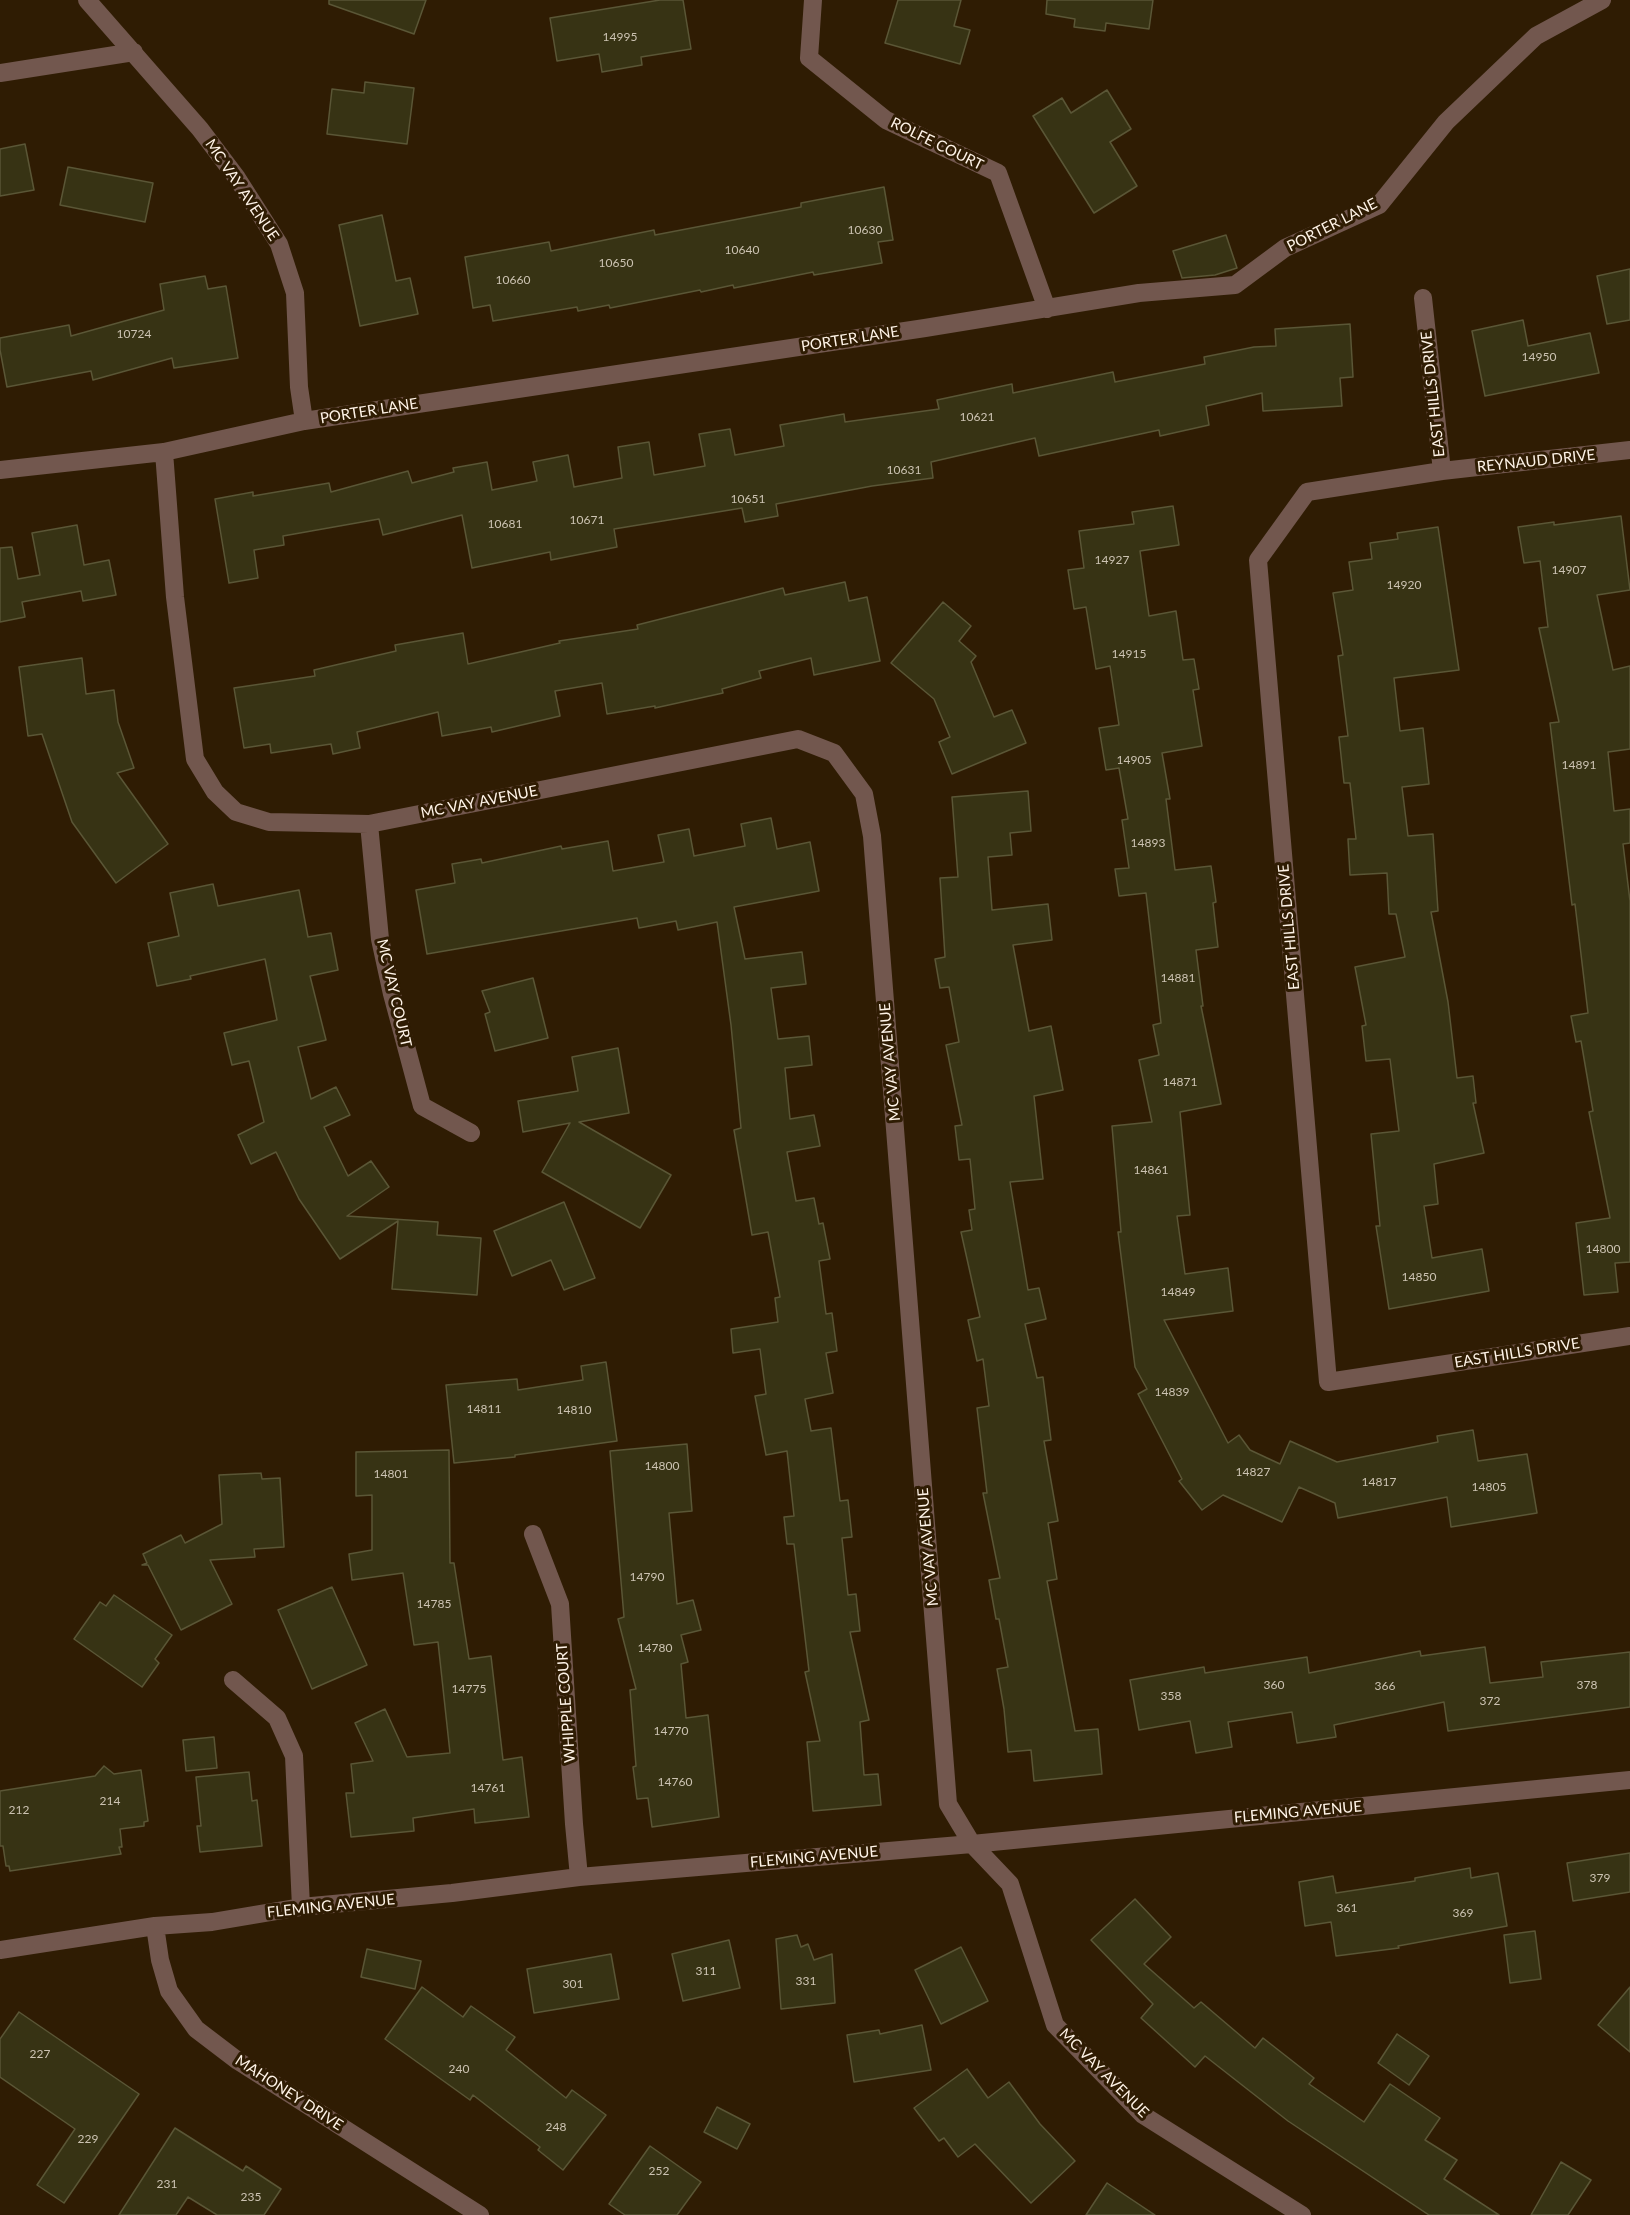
<!DOCTYPE html>
<style>
body{margin:0}
canvas{display:block;background:#2f1c03}
</style>
<canvas width="1630" height="2215"></canvas>
<script>
const g = document.querySelector('canvas').getContext('2d');
g.lineJoin = 'round';
function fillPath(path, color) { g.fillStyle = color; g.fill(path, 'evenodd'); }
const shape = rows => new Path2D(rows.map(r => 'M' + r).join(''));
function stroke(path, color, width, dash) { g.strokeStyle = color; g.lineWidth = width; g.lineCap = dash ? 'butt' : 'round'; g.setLineDash(dash || []); g.stroke(path); }
function write(font, color, halo, rows, align = 'center') {
  g.font = font + ' Lato,sans-serif'; g.lineWidth = 6; g.setLineDash([]); g.textBaseline = 'middle'; g.strokeStyle = halo; g.fillStyle = color; for (const [text, x, y, turn = 0] of rows) {
    g.save(); g.translate(x, y); g.rotate((+turn || 0) * Math.PI / 180); g.textAlign = isNaN(turn) ? turn : align; if (halo) g.strokeText(text, 0, 0); g.fillText(text, 0, 0); g.restore();
  }
}
const building = shape([
 [329,0,426,0,414,34,329,4,329,0],
 [660,0,683,0,691,49,641,57,642,65,602,72,599,54,557,61,550,18,660,0],
 [898,0,961,0,954,26,970,30,960,64,885,43,898,0],
 [1047,0,1153,0,1149,29,1106,23,1105,31,1074,27,1075,19,1046,14,1047,0],
 [365,82,414,88,407,144,327,134,332,89,364,93,365,82],
 [1107,90,1131,129,1110,142,1137,186,1094,213,1033,116,1062,98,1071,113,1107,90],
 [25,144,34,190,0,196,0,149,25,144],
 [68,167,153,183,145,222,60,205,68,167],
 [884,187,893,240,878,242,882,263,814,275,813,272,734,288,733,285,701,292,700,290,610,308,609,305,578,311,577,307,493,321,490,305,473,308,465,257,549,242,551,251,654,230,655,235,801,207,801,203,884,187],
 [382,215,396,281,410,278,418,314,360,326,339,225,382,215],
 [1226,235,1237,268,1215,275,1182,278,1173,251,1226,235],
 [1630,269,1630,320,1607,324,1597,276,1630,269],
 [205,276,208,289,226,286,238,358,174,368,172,358,93,380,91,371,7,387,0,350,0,338,69,325,71,336,164,310,160,284,205,276],
 [1523,320,1528,346,1590,333,1599,373,1485,396,1472,331,1523,320],
 [1350,324,1353,377,1340,378,1342,406,1263,411,1262,393,1206,406,1209,425,1160,436,1159,430,1039,456,1035,438,931,462,933,478,872,486,776,504,778,516,745,522,742,508,614,529,617,547,551,560,550,552,472,568,462,515,383,535,379,519,283,536,284,545,254,550,258,578,229,583,215,499,253,492,253,496,329,483,331,492,408,471,412,483,454,472,453,468,487,462,492,490,537,481,533,462,568,455,574,487,622,478,618,447,649,442,654,475,705,466,699,434,730,429,735,455,784,446,780,425,844,414,845,422,939,409,937,400,1012,384,1013,393,1113,372,1115,382,1205,364,1204,357,1254,347,1276,346,1275,329,1350,324],
 [1173,506,1179,545,1140,551,1149,616,1176,611,1183,660,1194,659,1199,689,1193,690,1202,746,1162,753,1170,799,1166,799,1175,870,1211,866,1216,902,1213,903,1218,947,1196,950,1203,1006,1201,1006,1221,1104,1180,1112,1190,1215,1177,1216,1185,1274,1228,1268,1233,1311,1164,1320,1228,1443,1239,1435,1250,1450,1280,1464,1290,1441,1337,1462,1438,1442,1437,1436,1473,1430,1478,1461,1527,1454,1537,1513,1451,1527,1447,1497,1338,1518,1335,1503,1299,1487,1282,1522,1223,1495,1202,1510,1179,1481,1182,1479,1138,1394,1147,1389,1135,1367,1118,1232,1121,1232,1112,1126,1152,1122,1139,1060,1159,1055,1153,1025,1161,1023,1146,893,1119,896,1115,869,1129,868,1122,820,1128,819,1119,768,1106,770,1099,728,1119,725,1110,666,1096,669,1086,607,1074,609,1068,570,1084,568,1079,531,1134,524,1132,512,1173,506],
 [1621,516,1630,590,1597,595,1613,670,1630,666,1630,749,1608,752,1614,811,1630,809,1630,843,1623,844,1630,901,1630,1262,1615,1263,1618,1292,1584,1295,1576,1223,1610,1218,1589,1112,1593,1111,1581,1041,1576,1042,1571,1016,1588,1013,1575,904,1572,905,1550,723,1559,722,1539,628,1548,627,1540,561,1524,563,1518,527,1554,522,1554,525,1621,516],
 [77,525,84,565,109,560,116,595,83,601,81,591,22,602,25,617,0,622,0,548,12,547,18,579,40,575,32,533,77,525],
 [1438,527,1459,670,1394,678,1400,731,1423,728,1429,784,1402,787,1408,836,1433,834,1438,911,1431,912,1448,1002,1457,1078,1473,1076,1476,1103,1473,1103,1484,1153,1434,1164,1438,1204,1424,1206,1432,1258,1482,1249,1489,1291,1389,1309,1376,1226,1380,1226,1371,1134,1399,1131,1390,1059,1366,1061,1362,1026,1366,1025,1355,967,1405,957,1396,914,1389,914,1387,873,1350,875,1348,839,1356,839,1350,783,1344,783,1339,737,1348,736,1338,656,1343,655,1333,593,1353,590,1349,562,1372,559,1370,543,1398,539,1397,533,1438,527],
 [845,582,849,601,867,597,880,661,814,675,811,658,759,671,761,678,722,689,723,693,655,708,655,706,607,714,602,683,555,691,560,716,492,732,491,727,442,736,438,712,357,732,360,748,333,754,331,744,271,753,270,744,244,748,234,688,315,676,314,670,396,651,395,645,463,633,468,664,560,643,559,641,638,629,637,625,783,588,785,595,845,582],
 [943,602,971,626,959,641,976,656,971,662,994,717,1012,710,1026,743,952,774,939,742,950,737,934,699,891,663,943,602],
 [82,658,86,694,114,690,118,722,134,768,117,773,168,844,116,883,72,822,42,734,28,736,19,667,82,658],
 [1028,791,1031,831,1010,833,1012,855,988,857,992,910,1048,904,1052,940,1013,945,1029,1031,1051,1026,1063,1090,1034,1096,1043,1179,1010,1182,1028,1290,1039,1288,1046,1319,1025,1324,1037,1378,1043,1377,1051,1440,1044,1441,1058,1521,1048,1523,1057,1579,1047,1581,1075,1731,1098,1729,1102,1774,1034,1781,1031,1750,1008,1752,1004,1709,997,1669,1008,1667,999,1619,996,1619,989,1580,1000,1578,983,1493,987,1493,977,1408,989,1406,983,1359,977,1361,968,1320,980,1317,961,1232,972,1230,969,1210,975,1209,970,1159,959,1160,955,1126,962,1125,946,1045,959,1042,949,987,940,988,935,959,945,957,940,878,958,877,952,797,1028,791],
 [771,818,777,849,810,842,819,891,734,907,745,959,802,952,806,984,771,988,778,1039,809,1036,812,1065,785,1068,790,1119,814,1115,820,1146,787,1152,796,1201,814,1198,819,1224,823,1223,830,1259,819,1261,826,1314,832,1313,837,1351,826,1353,833,1393,805,1399,811,1431,831,1428,840,1501,848,1500,852,1537,842,1538,848,1595,856,1594,860,1631,850,1632,869,1720,860,1722,864,1775,878,1774,881,1805,813,1811,807,1742,820,1741,805,1672,809,1671,794,1544,787,1544,784,1517,794,1516,787,1451,766,1455,755,1396,766,1394,760,1349,733,1353,731,1329,778,1322,775,1298,780,1297,768,1232,752,1235,734,1130,741,1128,731,1025,717,922,678,930,676,921,639,928,637,918,427,954,416,890,455,883,452,864,481,859,482,863,561,846,562,849,608,841,613,871,664,862,658,835,689,829,694,856,745,846,741,824,771,818],
 [213,884,218,906,299,890,308,937,331,933,338,970,310,976,326,1040,298,1047,311,1099,336,1087,350,1115,324,1127,348,1176,371,1161,389,1187,347,1216,438,1222,437,1235,481,1238,477,1295,392,1289,398,1221,340,1259,299,1199,276,1152,251,1164,238,1135,264,1122,249,1061,232,1065,224,1033,277,1020,265,959,190,976,191,979,157,986,148,943,179,936,170,893,213,884],
 [533,978,548,1038,495,1051,485,1014,490,1012,482,991,533,978],
 [618,1048,629,1113,579,1122,671,1175,640,1228,542,1172,570,1123,523,1132,518,1101,578,1091,572,1057,618,1048],
 [564,1202,595,1278,564,1290,551,1260,512,1276,494,1231,564,1202],
 [606,1362,617,1441,515,1455,515,1457,454,1463,446,1385,517,1379,518,1390,583,1380,581,1366,606,1362],
 [687,1444,692,1511,669,1513,677,1604,693,1600,701,1630,681,1635,688,1662,681,1664,686,1718,708,1715,719,1817,652,1827,648,1798,637,1799,633,1767,636,1766,630,1690,636,1689,618,1619,624,1617,610,1451,687,1444],
 [449,1450,450,1563,454,1563,469,1659,491,1656,503,1760,522,1757,529,1817,475,1823,474,1809,413,1818,414,1831,351,1837,346,1793,354,1793,351,1764,373,1761,355,1723,385,1709,407,1757,450,1753,438,1642,414,1645,403,1573,352,1580,349,1554,372,1550,372,1495,356,1496,356,1452,449,1450],
 [261,1473,262,1479,280,1478,284,1547,254,1549,255,1557,210,1560,232,1604,181,1630,148,1565,142,1565,147,1563,143,1554,181,1535,185,1543,222,1524,219,1475,261,1473],
 [332,1587,367,1665,312,1689,278,1610,332,1587],
 [114,1595,172,1635,155,1659,159,1663,142,1687,74,1639,100,1602,106,1606,114,1595],
 [1485,1647,1490,1683,1543,1677,1541,1662,1630,1652,1630,1707,1448,1731,1444,1702,1334,1725,1336,1737,1297,1743,1292,1712,1228,1722,1232,1747,1196,1753,1190,1721,1139,1730,1130,1680,1204,1667,1205,1673,1307,1657,1309,1673,1420,1651,1421,1656,1485,1647],
 [214,1737,217,1768,186,1771,183,1740,214,1737],
 [104,1766,114,1774,141,1770,148,1821,144,1822,144,1826,120,1829,122,1847,119,1847,121,1854,10,1871,9,1866,6,1866,3,1846,0,1846,0,1791,95,1776,104,1766],
 [249,1772,252,1801,257,1800,262,1846,200,1852,197,1826,201,1826,196,1777,249,1772],
 [1630,1853,1630,1892,1573,1901,1567,1863,1630,1853],
 [1470,1868,1471,1878,1498,1873,1507,1926,1398,1946,1399,1948,1336,1956,1331,1922,1305,1926,1299,1882,1333,1876,1336,1893,1415,1881,1415,1878,1470,1868],
 [1135,1899,1171,1937,1144,1964,1194,2008,1201,2002,1255,2048,1263,2038,1314,2078,1309,2084,1364,2122,1390,2084,1440,2118,1425,2140,1457,2160,1444,2179,1499,2215,1429,2215,1288,2121,1205,2056,1195,2067,1141,2018,1153,2004,1091,1940,1135,1899],
 [1535,1931,1541,1979,1510,1983,1504,1935,1535,1931],
 [797,1935,801,1947,808,1944,814,1960,832,1954,835,2003,781,2009,776,1939,797,1935],
 [729,1940,740,1988,683,2001,672,1954,729,1940],
 [961,1947,988,2001,941,2024,915,1970,961,1947],
 [367,1949,421,1961,415,1989,361,1977,367,1949],
 [611,1954,619,1999,534,2013,527,1969,611,1954],
 [422,1987,463,2017,471,2006,515,2037,506,2050,566,2098,572,2090,606,2115,563,2170,538,2150,540,2147,473,2095,470,2100,385,2039,422,1987],
 [1630,1987,1630,2052,1598,2025,1630,1987],
 [19,2012,139,2094,64,2203,37,2185,75,2129,0,2077,0,2039,19,2012],
 [922,2025,931,2070,854,2082,847,2035,879,2030,880,2034,922,2025],
 [1397,2034,1429,2056,1409,2085,1378,2063,1397,2034],
 [967,2069,988,2098,1009,2082,1040,2124,1075,2161,1031,2203,975,2144,958,2157,944,2138,939,2141,914,2108,967,2069],
 [717,2107,750,2124,737,2149,704,2132,717,2107],
 [175,2128,243,2171,246,2166,281,2189,264,2215,217,2215,188,2197,176,2215,119,2215,175,2128],
 [650,2146,701,2182,677,2215,625,2215,609,2204,650,2146],
 [1561,2162,1591,2180,1568,2215,1531,2215,1561,2162],
 [1107,2183,1155,2215,1086,2215,1107,2183]
]);
fillPath(building, '#373314');
stroke(building, '#5a5636', 1.5);
stroke(shape([
 [87,0,200,129,237,178,279,244,295,293,299,387,304,421],
 [813,0,809,58,886,120,998,173,1047,309],
 [0,73,134,52],
 [1423,298,1442,471],
 [1630,450,1442,471,1307,492,1258,560,1328,1382,1630,1336],
 [164,452,175,597,195,759,215,792,236,812,269,822,369,824,798,739,834,753,864,794,872,836,948,1804,972,1844,1010,1884,1055,2025,1143,2115,1302,2215],
 [0,470,164,452,304,421,925,328,1139,293,1235,285,1285,248,1379,205,1446,122,1536,36,1602,0],
 [369,824,380,939,392,994,422,1106,471,1133],
 [533,1534,560,1604,574,1824,579,1877],
 [233,1680,277,1718,294,1756,301,1907],
 [155,1926,160,1960,169,1991,196,2029,238,2061,480,2215],
 [0,1950,155,1926,212,1922,301,1907,452,1893,579,1877,972,1844,1630,1780]
]), '#72574e', 18);
write('12px', '#ccc3b2', null, [
 ["14995",620,37],
 ["10630",865,230],
 ["10640",742,250],
 ["10650",616,263],
 ["10660",513,280],
 ["10724",134,334],
 ["14950",1539,357],
 ["10621",977,417],
 ["10631",904,470],
 ["10651",748,499],
 ["10671",587,520],
 ["10681",505,524],
 ["14927",1112,560],
 ["14907",1569,570],
 ["14920",1404,585],
 ["14915",1129,654],
 ["14905",1134,760],
 ["14891",1579,765],
 ["14893",1148,843],
 ["14881",1178,978],
 ["14871",1180,1082],
 ["14861",1151,1170],
 ["14800",1603,1249],
 ["14850",1419,1277],
 ["14849",1178,1292],
 ["14839",1172,1392],
 ["14811",484,1409],
 ["14810",574,1410],
 ["14800",662,1466],
 ["14827",1253,1472],
 ["14801",391,1474],
 ["14817",1379,1482],
 ["14805",1489,1487],
 ["14790",647,1577],
 ["14785",434,1604],
 ["14780",655,1648],
 ["360",1274,1685],
 ["378",1587,1685],
 ["366",1385,1686],
 ["14775",469,1689],
 ["358",1171,1696],
 ["372",1490,1701],
 ["14770",671,1731],
 ["14760",675,1782],
 ["14761",488,1788],
 ["214",110,1801],
 ["212",19,1810],
 ["379",1600,1878],
 ["361",1347,1908],
 ["369",1463,1913],
 ["311",706,1971],
 ["331",806,1981],
 ["301",573,1984],
 ["227",40,2054],
 ["240",459,2069],
 ["248",556,2127],
 ["229",88,2139],
 ["252",659,2171],
 ["231",167,2184],
 ["235",251,2197]
]);
write('15px', '#fef3e7', '#2f1c03', [
 ["ROLFE COURT",937,144,26],
 ["MC VAY AVENUE",242,190,56],
 ["PORTER LANE",1332,225,-27],
 ["PORTER LANE",850,339,-9],
 ["EAST HILLS DRIVE",1433,394,-96],
 ["PORTER LANE",369,411,-9],
 ["REYNAUD DRIVE",1536,461,-6],
 ["MC VAY AVENUE",479,802,-11],
 ["EAST HILLS DRIVE",1289,927,-95],
 ["MC VAY COURT",394,993,77],
 ["MC VAY AVENUE",890,1062,-95],
 ["EAST HILLS DRIVE",1517,1353,-9],
 ["MC VAY AVENUE",928,1547,-95],
 ["WHIPPLE COURT",566,1703,-94],
 ["FLEMING AVENUE",1298,1812,-5],
 ["FLEMING AVENUE",814,1857,-5],
 ["FLEMING AVENUE",331,1906,-6],
 ["MC VAY AVENUE",1104,2073,45],
 ["MAHONEY DRIVE",289,2093,33]
]);
</script>
